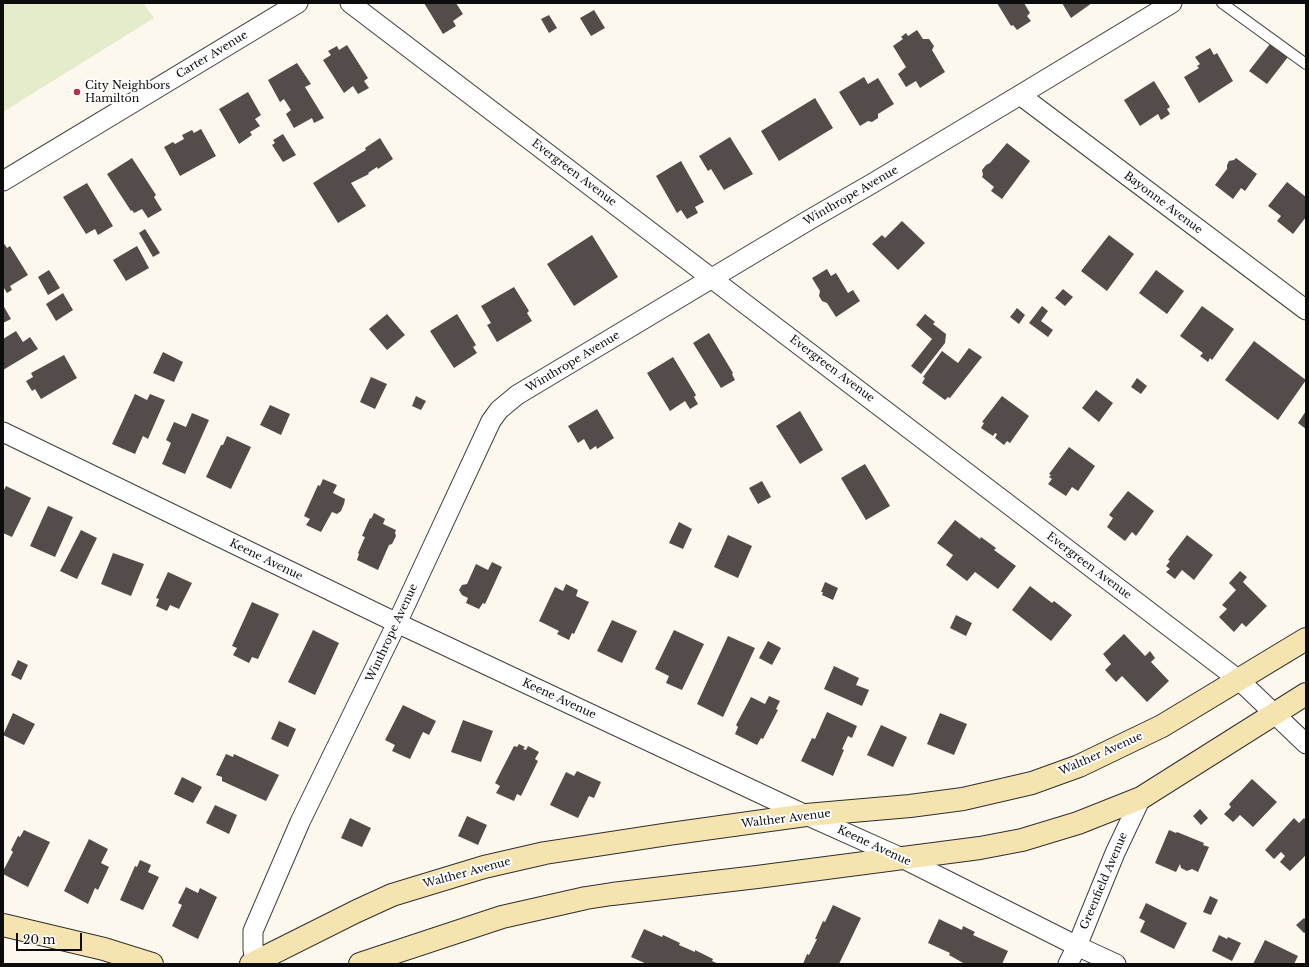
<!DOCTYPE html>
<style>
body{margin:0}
#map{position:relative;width:1309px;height:967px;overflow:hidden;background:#fdf8ee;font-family:"Libre Baskerville",serif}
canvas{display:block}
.frame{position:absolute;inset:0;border:4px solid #0c0c0c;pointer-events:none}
.scale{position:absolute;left:16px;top:933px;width:66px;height:18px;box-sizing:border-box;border:2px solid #0c0c0c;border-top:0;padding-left:5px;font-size:12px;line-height:14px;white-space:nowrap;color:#0c0c0c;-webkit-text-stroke:3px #fff;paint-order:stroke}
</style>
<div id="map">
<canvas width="1309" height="967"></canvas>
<div class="frame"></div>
<div class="scale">20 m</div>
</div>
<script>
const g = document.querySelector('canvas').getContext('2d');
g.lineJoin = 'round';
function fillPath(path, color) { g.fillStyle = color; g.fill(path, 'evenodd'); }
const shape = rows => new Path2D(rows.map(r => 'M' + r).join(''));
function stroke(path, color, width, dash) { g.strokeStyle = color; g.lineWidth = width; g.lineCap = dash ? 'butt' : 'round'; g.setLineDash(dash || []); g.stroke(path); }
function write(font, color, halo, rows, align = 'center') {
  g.font = font + ' "Libre Baskerville",serif'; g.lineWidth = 4; g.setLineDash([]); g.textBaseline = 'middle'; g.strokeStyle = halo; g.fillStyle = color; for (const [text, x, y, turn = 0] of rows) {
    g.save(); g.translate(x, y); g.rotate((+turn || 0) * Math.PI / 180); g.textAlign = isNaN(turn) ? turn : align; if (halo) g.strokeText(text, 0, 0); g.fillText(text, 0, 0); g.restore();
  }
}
fillPath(shape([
 [3,3,143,3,154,18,3,112]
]), '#e5eccc');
fillPath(shape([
 [424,3,456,3,463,14,453,21,456,26,443,34],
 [997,3,1024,3,1030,13,1027,16,1031,21,1017,30,1013,25,1011,26],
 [1062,3,1092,3,1071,18],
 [594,10,605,28,591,36,580,18],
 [549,15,557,28,549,33,541,19],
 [917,30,923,39,929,39,934,46,932,50,945,72,920,88,916,81,906,87,898,74,906,67,893,46,903,39,901,37,906,33,908,36],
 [1270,44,1288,57,1267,84,1249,71],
 [347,45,368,78,364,81,369,88,358,94,353,86,344,93,323,60,331,55,328,51,337,46,339,50],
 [1210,48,1214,55,1217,53,1233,81,1199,103,1184,77,1199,68,1197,66,1200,64,1195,57],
 [297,63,311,84,305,87,324,118,314,123,312,118,294,128,286,114,291,110,284,99,280,102,268,80],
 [864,77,868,84,878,78,894,104,878,114,878,118,872,122,868,121,860,126,839,92],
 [1154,81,1170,107,1167,109,1170,114,1161,120,1158,114,1140,126,1124,100],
 [248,92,261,115,255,119,260,126,250,132,252,135,239,144,219,109],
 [815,98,833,128,779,161,761,131],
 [201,129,216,156,180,176,164,147,173,142,175,144,184,139,182,135,192,130,194,133],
 [283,134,296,155,283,162,272,145,275,143,273,140],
 [730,137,753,174,724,190,711,169,708,171,699,156],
 [380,138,393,159,378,169,377,167,368,173,369,174,351,183,366,206,338,223,313,183,366,150,365,148],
 [1007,143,1030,161,1002,199,991,191,994,187,982,177,983,175,982,170,986,165,990,163],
 [132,158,156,195,154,197,162,210,148,218,142,209,134,213,132,210,131,211,107,174],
 [1236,158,1257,174,1245,191,1241,188,1233,199,1215,185,1227,169,1227,165,1229,161,1234,160],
 [681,161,704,202,695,207,698,213,687,219,681,210,677,213,656,176],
 [1287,182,1306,197,1306,217,1293,234,1277,221,1281,216,1268,206],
 [87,183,113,226,98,235,95,229,86,234,63,197],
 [902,221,925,243,898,270,872,244,882,235,885,238],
 [145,229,160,253,153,257,139,233],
 [592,235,618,277,574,306,547,264],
 [1109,235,1134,254,1107,291,1081,271],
 [3,242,7,248,10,246,28,275,10,286,12,290,7,293,4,288,3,289],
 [137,246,149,268,126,281,113,260],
 [827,269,831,276,836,273,848,293,853,290,860,301,836,317,827,303,822,301,819,296,820,291,812,278],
 [49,270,60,288,48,295,38,277],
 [1156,270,1184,291,1167,314,1139,293],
 [514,287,529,311,527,313,532,321,497,342,487,325,491,323,481,306],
 [1063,289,1073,297,1065,306,1055,298],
 [63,293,73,310,56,321,46,304],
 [3,305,11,319,3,323],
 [1042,306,1048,311,1041,321,1053,330,1048,337,1029,323],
 [1202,306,1234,329,1212,360,1210,358,1208,362,1200,356,1203,353,1180,336],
 [1017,308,1025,315,1019,324,1010,317],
 [387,314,405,335,387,350,369,329],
 [457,314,476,345,473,347,477,353,454,368,430,331],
 [925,314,935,322,933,324,946,334,945,343,921,374,911,366,932,339,916,325],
 [16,331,23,342,30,337,38,349,3,370,3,339],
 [709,333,733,373,732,374,735,380,721,388,693,343],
 [1254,341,1306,380,1278,420,1225,380],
 [969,348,982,357,950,398,948,397,945,400,922,383,925,378,923,377,942,351,958,363],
 [163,352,183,362,174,382,153,373],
 [64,355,77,378,41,399,35,389,32,391,26,381,33,377,31,373],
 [673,357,696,395,694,397,698,404,690,409,685,401,670,411,647,373],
 [371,377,387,384,375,409,360,402],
 [1137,378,1147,386,1141,394,1131,387],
 [1096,390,1113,403,1099,422,1082,408],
 [135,394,147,400,150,394,165,400,148,439,143,436,135,454,112,444],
 [416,396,426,401,421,410,412,406],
 [1002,396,1029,416,1010,443,1007,441,1004,445,995,438,997,434,995,433,993,436,981,428,984,423,982,422],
 [270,405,290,414,281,435,260,425],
 [597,409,614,438,597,449,596,446,590,450,584,439,578,443,568,426],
 [800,411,823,450,800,464,776,426],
 [1306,411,1306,429,1298,423],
 [192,413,209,420,185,474,162,464,171,443,166,440,174,422,186,427],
 [227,436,251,447,231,489,206,477,221,445,223,445],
 [1069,447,1095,466,1078,491,1072,487,1066,496,1048,484,1052,479,1049,477,1051,475,1049,474],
 [865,464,890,506,866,520,841,478],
 [323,479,337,485,333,493,345,499,344,504,341,511,337,514,332,512,321,532,306,525,310,519,304,516,318,485,320,486],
 [762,481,771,497,758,504,749,488],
 [6,486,31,498,12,537,3,533,3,492],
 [1128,491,1154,511,1136,536,1132,532,1125,541,1107,527,1113,518,1109,515],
 [48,506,73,517,55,557,30,546],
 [374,513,385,519,383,524,396,530,395,533,396,536,392,544,389,545,378,570,357,560,359,554,358,553,365,537,362,536,370,518,371,519],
 [955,520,980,539,981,537,996,548,994,550,1016,566,998,589,975,572,967,581,946,565,953,555,937,543],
 [679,522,692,529,683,549,669,543],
 [81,530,97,538,77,579,60,571],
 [728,535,752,546,738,578,714,567],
 [1187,535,1213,555,1194,580,1182,570,1175,579,1166,572,1170,569,1166,566,1170,561,1168,560],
 [113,553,144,564,131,596,101,584],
 [492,562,502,567,485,604,483,603,479,609,466,603,468,598,462,595,459,590,462,585,467,584,476,564,488,570],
 [1240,571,1247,577,1243,582,1267,606,1246,627,1242,623,1234,632,1219,617,1227,609,1222,605,1236,590,1229,583],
 [168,572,192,583,179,609,170,605,167,611,156,606,159,599,156,598],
 [825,582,838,588,833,600,822,595,823,592,821,592],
 [566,584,578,590,576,596,589,602,574,634,572,633,569,640,557,634,559,631,539,621,555,587,563,591],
 [1030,586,1052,603,1054,601,1072,615,1051,641,1012,610],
 [252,602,279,614,258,659,252,657,249,663,233,655,237,648,232,646],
 [956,615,972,623,966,636,950,628],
 [612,620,637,631,622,663,597,651],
 [313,630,339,643,315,695,288,682],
 [674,630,704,644,682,690,666,683,669,676,655,669],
 [1124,634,1145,656,1150,651,1155,658,1151,662,1169,681,1147,702,1122,676,1116,682,1105,670,1111,664,1103,654],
 [728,636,755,648,723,717,697,704],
 [768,641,781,648,772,665,759,658],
 [18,660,28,665,21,680,11,675],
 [834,666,859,678,856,685,869,690,862,706,824,689],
 [769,696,780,701,776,709,778,710,763,739,761,738,757,745,735,734,738,727,736,725,751,697,765,704],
 [403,705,436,721,429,735,423,732,410,759,392,751,395,745,385,740],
 [827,712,857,726,852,738,848,736,842,749,844,750,833,776,801,761,812,738,815,739],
 [13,713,35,724,24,745,3,735],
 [940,713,967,724,954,755,927,744],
 [463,720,493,731,481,762,451,752],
 [279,721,296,729,288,747,271,739],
 [881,725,907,737,893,767,867,755],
 [519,744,525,747,523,749,526,750,528,746,539,752,535,759,538,761,521,796,517,794,514,801,496,793,500,786,495,783,514,746,517,747],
 [226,754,233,757,234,754,279,775,266,801,222,781,222,777,216,775],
 [577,771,601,782,594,798,589,796,578,818,550,805,566,772,574,776],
 [182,777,202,787,193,803,174,794],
 [1252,779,1277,802,1253,827,1240,815,1233,822,1224,814,1231,807,1229,804],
 [215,805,237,815,229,834,206,823],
 [1200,809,1208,818,1201,825,1193,816],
 [467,816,487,825,478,845,458,836],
 [350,818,371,828,362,847,341,838],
 [1294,818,1299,823,1304,818,1306,820,1306,855,1290,871,1280,862,1285,856,1281,852,1274,859,1265,850],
 [24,830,50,842,28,887,3,874,3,871,13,852,11,850,18,836,20,837],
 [1169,830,1176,833,1177,832,1204,843,1203,845,1209,847,1198,872,1192,869,1187,871,1181,868,1180,864,1176,872,1155,863],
 [89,839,108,849,101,863,109,867,98,890,95,888,88,904,64,891],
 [140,860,151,865,148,872,159,877,143,910,120,900,135,866,137,867],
 [186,887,198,893,200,888,217,897,198,939,172,926,182,905,178,903],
 [1210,896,1218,900,1211,915,1203,912],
 [1146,903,1187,923,1174,949,1140,932,1145,921,1139,918],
 [833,905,861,918,839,964,803,964,807,954,809,955,817,939,815,939,823,921,825,922],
 [1304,918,1306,920,1306,932,1304,933,1296,925],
 [939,919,962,930,963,926,975,932,973,935,1008,951,1002,964,965,964,949,955,950,953,928,943],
 [644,929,662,937,663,935,680,943,679,945,695,952,695,950,713,959,712,961,719,964,647,964,631,957],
 [1219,935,1227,939,1228,937,1241,943,1232,961,1212,951],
 [1265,940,1298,956,1294,964,1253,964]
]), '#544c4a');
const lane = shape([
 [1222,3,1306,64]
]);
const street = shape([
 [350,3,1239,680,1306,744],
 [1020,95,1306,310],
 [3,181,298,3],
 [3,432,397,623,806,815,902,858,1077,946,1116,964],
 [255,964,253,949,253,931,300,822,397,623,491,421,499,410,517,395,809,220,873,183,1020,95,1172,3],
 [1068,964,1077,946,1115,853,1141,798]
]);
const secondary = shape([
 [3,925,104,949,152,964],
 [251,964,357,911,392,895,484,867,545,853,669,834,806,815,910,806,963,799,1032,783,1079,766,1162,726,1306,639],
 [360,964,502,917,586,898,612,894,757,877,980,848,1022,840,1078,823,1141,798,1306,694]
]);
stroke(lane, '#3f3f3f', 12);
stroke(street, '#3f3f3f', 21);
stroke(secondary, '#2e2e2e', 24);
stroke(lane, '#fff', 10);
stroke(street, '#fff', 19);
stroke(secondary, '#f6e4b0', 22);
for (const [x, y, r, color] of [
 [77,92,4,"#ad344b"]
]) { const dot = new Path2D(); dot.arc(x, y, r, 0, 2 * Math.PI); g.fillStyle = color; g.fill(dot); stroke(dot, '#fff', 1.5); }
write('11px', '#0c0c0c', '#fff', [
 ["Carter Avenue",212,55,-31],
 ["Evergreen Avenue",574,173,37],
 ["Winthrope Avenue",851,196,-30],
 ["Bayonne Avenue",1163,203,37],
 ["Winthrope Avenue",573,362,-31],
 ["Evergreen Avenue",832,369,37],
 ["Keene Avenue",266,560,26],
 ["Evergreen Avenue",1089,566,37],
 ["Winthrope Avenue",392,633,-65],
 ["Keene Avenue",559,699,25],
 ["Walther Avenue",1101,754,-24],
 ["Walther Avenue",786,819,-7],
 ["Keene Avenue",874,846,25],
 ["Walther Avenue",467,873,-15],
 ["Greenfield Avenue",1104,881,-67]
]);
write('11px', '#0c0c0c', '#fff', [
 ["City Neighbors",85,86],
 ["Hamilton",85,99]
], 'left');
</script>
